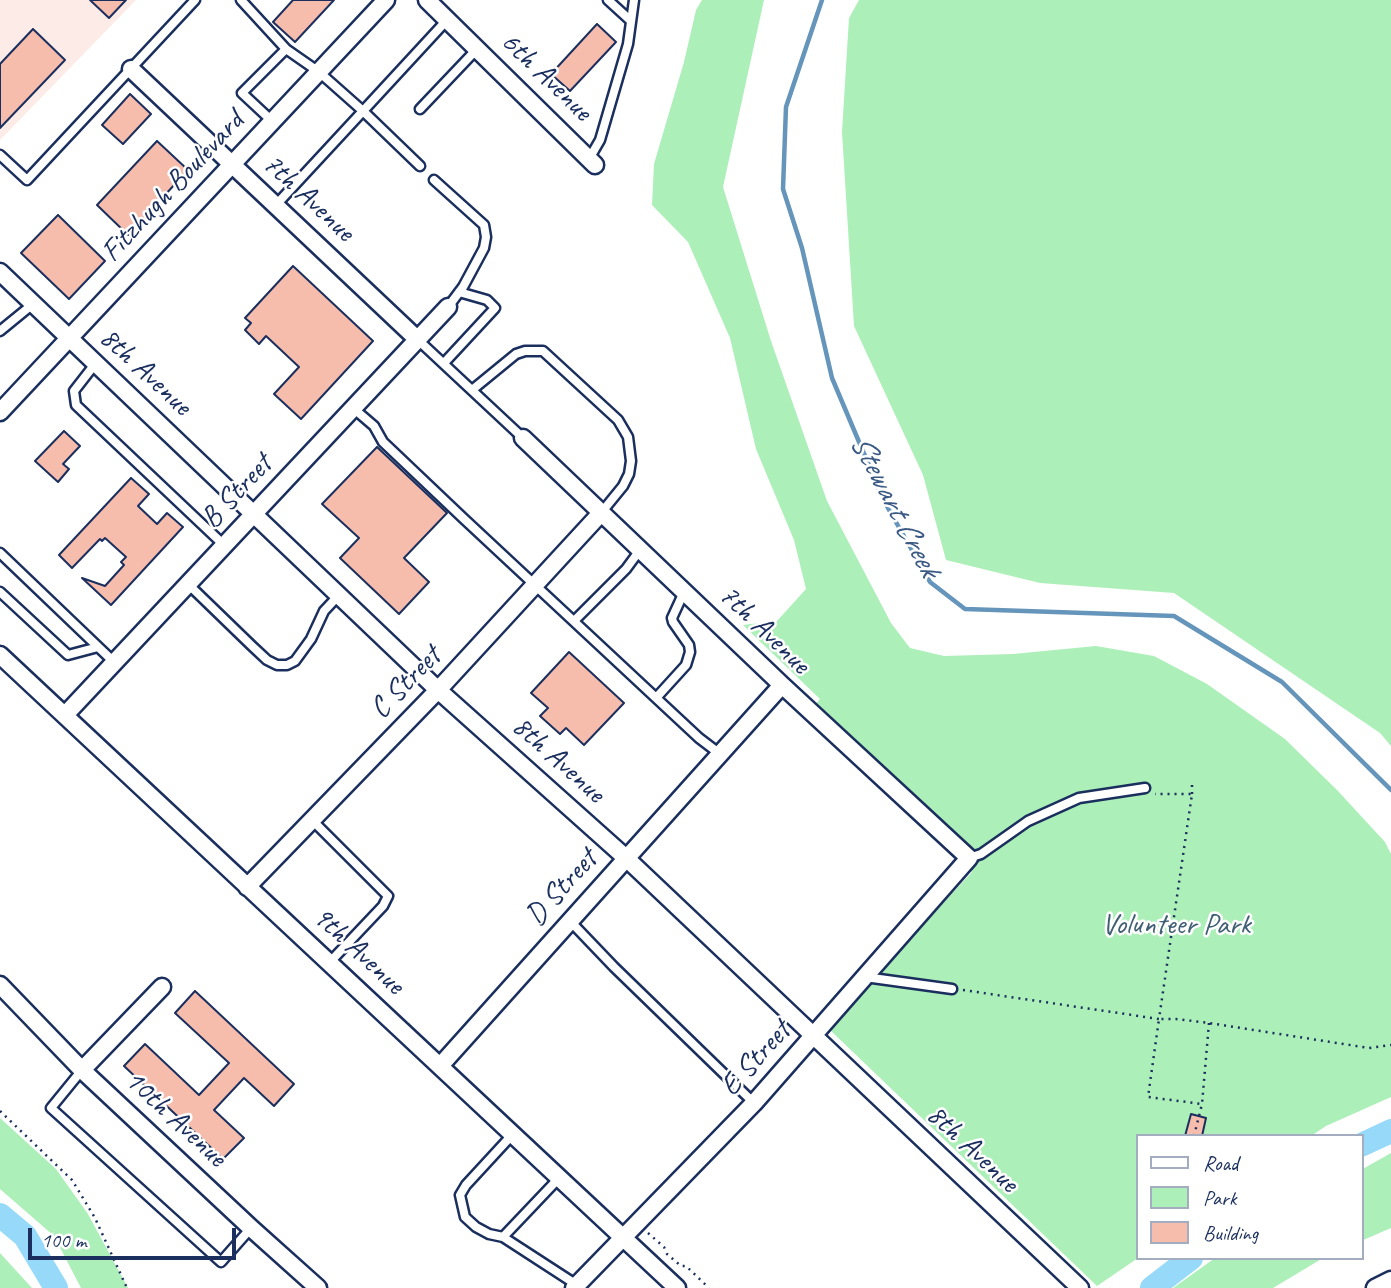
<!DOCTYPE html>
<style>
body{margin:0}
#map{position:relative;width:1391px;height:1288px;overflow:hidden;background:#fff;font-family:Caveat,sans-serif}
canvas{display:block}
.legend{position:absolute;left:1136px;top:1134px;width:228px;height:126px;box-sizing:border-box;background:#fff;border:2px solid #a4acbf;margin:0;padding:9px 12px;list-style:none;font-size:21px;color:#1b2f5e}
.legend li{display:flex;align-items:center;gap:14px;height:35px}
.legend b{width:35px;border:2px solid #a4acbf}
.scale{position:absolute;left:28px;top:1228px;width:208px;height:32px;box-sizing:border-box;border:4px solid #1b2f5e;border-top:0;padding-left:9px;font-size:21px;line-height:24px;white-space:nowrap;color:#1b2f5e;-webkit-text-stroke:5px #fff;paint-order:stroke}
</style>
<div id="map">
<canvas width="1391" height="1288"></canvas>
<ul class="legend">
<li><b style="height:9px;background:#fff"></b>Road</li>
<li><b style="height:19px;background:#adefb8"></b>Park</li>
<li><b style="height:19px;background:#f6bdad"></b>Building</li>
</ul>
<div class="scale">100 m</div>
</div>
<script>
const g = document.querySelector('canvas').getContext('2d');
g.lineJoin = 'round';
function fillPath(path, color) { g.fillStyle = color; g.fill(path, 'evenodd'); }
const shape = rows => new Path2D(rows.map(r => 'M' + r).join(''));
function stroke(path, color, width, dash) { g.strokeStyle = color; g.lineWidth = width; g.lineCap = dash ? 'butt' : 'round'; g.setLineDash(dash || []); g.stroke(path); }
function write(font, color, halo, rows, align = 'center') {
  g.font = font + ' Caveat,sans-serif'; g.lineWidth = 5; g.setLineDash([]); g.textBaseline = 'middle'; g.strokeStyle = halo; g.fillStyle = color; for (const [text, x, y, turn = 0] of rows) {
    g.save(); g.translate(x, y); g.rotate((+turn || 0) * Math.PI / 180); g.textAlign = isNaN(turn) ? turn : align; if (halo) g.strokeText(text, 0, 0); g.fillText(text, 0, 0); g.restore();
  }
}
fillPath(shape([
 [0,0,136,0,0,140]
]), '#fcebe6');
fillPath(shape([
 [702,0,764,0,723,187,771,341,827,501,891,623,910,648,944,656,1013,654,1096,646,1154,656,1207,684,1285,739,1337,790,1385,842,1391,854,1391,1097,1326,1126,1311,1136,1137,1136,1138,1258,1097,1286,830,1030,839,1015,972,872,949,846,807,714,820,699,743,625,777,621,806,589,794,540,756,449,730,338,688,242,652,205,654,164,684,62,696,10],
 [859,0,1391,0,1391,746,1380,733,1174,593,1040,583,946,560,923,475,854,326,842,132,849,18],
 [0,1118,56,1169,88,1214,128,1288,81,1288,54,1236,0,1189],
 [1391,1153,1391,1228,1361,1241,1361,1170],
 [0,1253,32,1288,0,1288],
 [1215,1258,1323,1258,1273,1288,1173,1288]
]), '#adefb8');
stroke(shape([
 [822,0,786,107,783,189,802,248,832,378,884,501,930,582,965,609,1174,616,1282,682,1391,790]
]), '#6595ba', 4.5);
stroke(shape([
 [1361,1145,1391,1131],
 [0,1215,25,1236,56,1288],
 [1152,1288,1191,1258]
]), '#96d9f8', 24);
const building = shape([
 [90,0,126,0,109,18,90,0],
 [293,0,334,0,295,42,273,22,293,0],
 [597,24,616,42,570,91,551,74,597,24],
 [33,29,65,60,0,128,0,64,33,29],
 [130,94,151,114,123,144,102,125,130,94],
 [157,141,188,170,128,235,97,205,157,141],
 [58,215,105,261,69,299,21,253,58,215],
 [293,266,373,341,301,419,274,394,299,367,266,336,259,344,245,330,251,323,245,318,293,266],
 [64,431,80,446,63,464,69,469,58,482,35,461,64,431],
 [377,447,447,513,404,558,429,582,399,614,340,558,359,538,322,504,377,447],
 [131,478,149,494,138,506,157,524,167,513,183,527,111,605,82,578,105,586,124,565,121,562,126,557,105,538,102,541,100,539,72,568,59,555,131,478],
 [569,652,624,703,584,745,566,728,560,734,540,716,548,708,531,693,569,652],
 [195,991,294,1084,274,1106,244,1078,214,1110,244,1138,223,1159,124,1066,145,1044,199,1095,229,1063,175,1013,195,991],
 [1191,1114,1206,1118,1202,1136,1185,1136,1191,1114]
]);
fillPath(building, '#f6bdad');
stroke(building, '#1b2f5e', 2);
const lane = shape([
 [241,0,286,49],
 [608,0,631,21],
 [420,109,477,49],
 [272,121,242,93,286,49,319,72,363,111,447,20],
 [0,155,27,180,195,0],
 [589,159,600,140,628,44,634,0],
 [434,180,484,225,486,237,484,248,463,287,448,307],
 [275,206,363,111,420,166],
 [0,331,33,304],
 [417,339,523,438],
 [444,363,495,308,487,300,459,292],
 [95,364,74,391,76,405,225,546],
 [472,390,516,354,525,351,543,351,618,420,628,437,631,461,629,474,623,486,601,513],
 [353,408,374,426,383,442,463,518,699,738,720,754],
 [0,553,115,663],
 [189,585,252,646,267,660,277,665,287,665,295,661,311,639,324,611,339,595],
 [0,592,68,655,98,647],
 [574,621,626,569,640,550],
 [656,698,686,665,690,652,689,645,673,622,672,618,684,592],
 [312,820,388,896,383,906,330,962],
 [969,858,981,854,1028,821,1079,798,1145,788],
 [570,921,614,967,754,1103],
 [865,977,952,989],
 [82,1070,51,1108,221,1262,251,1228],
 [513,1134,466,1185,460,1195,465,1217,476,1227,489,1234,503,1237,560,1177],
 [503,1237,577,1285]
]);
const street = shape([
 [427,0,595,165],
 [131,69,417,339],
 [0,272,438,690,626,858,1080,1288],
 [0,412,386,0],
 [523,438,782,685,969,858,754,1103,574,1288],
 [0,655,677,1288],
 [65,715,448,307],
 [247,887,438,690,601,513],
 [0,985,82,1070,251,1228,318,1288],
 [440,1066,782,685],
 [82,1070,162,987],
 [1375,1288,1391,1280]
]);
stroke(lane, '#1b2f5e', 13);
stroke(street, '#1b2f5e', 21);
stroke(shape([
 [1192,794,1192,783],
 [963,990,1159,1019,1192,794,1155,794],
 [1209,1023,1202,1104,1148,1097,1159,1019,1176,1019,1209,1023,1369,1048,1391,1045],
 [0,1111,72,1180,95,1218,127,1288],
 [1194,1136,1202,1104],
 [648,1233,664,1247,667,1254,681,1266,686,1266,709,1288]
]), '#1b2f5e', 2.5, [2, 5]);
stroke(lane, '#fff', 8);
stroke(street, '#fff', 16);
write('30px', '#1b2f5e', '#fff', [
 ["6th Avenue",546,77,44],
 ["Fitzhugh Boulevard",173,187,-47],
 ["7th Avenue",308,198,43],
 ["8th Avenue",145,372,43],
 ["B Street",237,492,-47],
 ["7th Avenue",764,630,44],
 ["C Street",406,683,-46],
 ["8th Avenue",558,760,42],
 ["D Street",562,888,-48],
 ["9th Avenue",358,951,43],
 ["E Street",756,1059,-48],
 ["10th Avenue",175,1119,43],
 ["8th Avenue",972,1149,43]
]);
write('30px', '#405f74', '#fff', [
 ["Volunteer Park",1176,925]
]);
write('italic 32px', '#3a5a84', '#fff', [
 ["Stewart Creek",894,506,62]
]);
</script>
